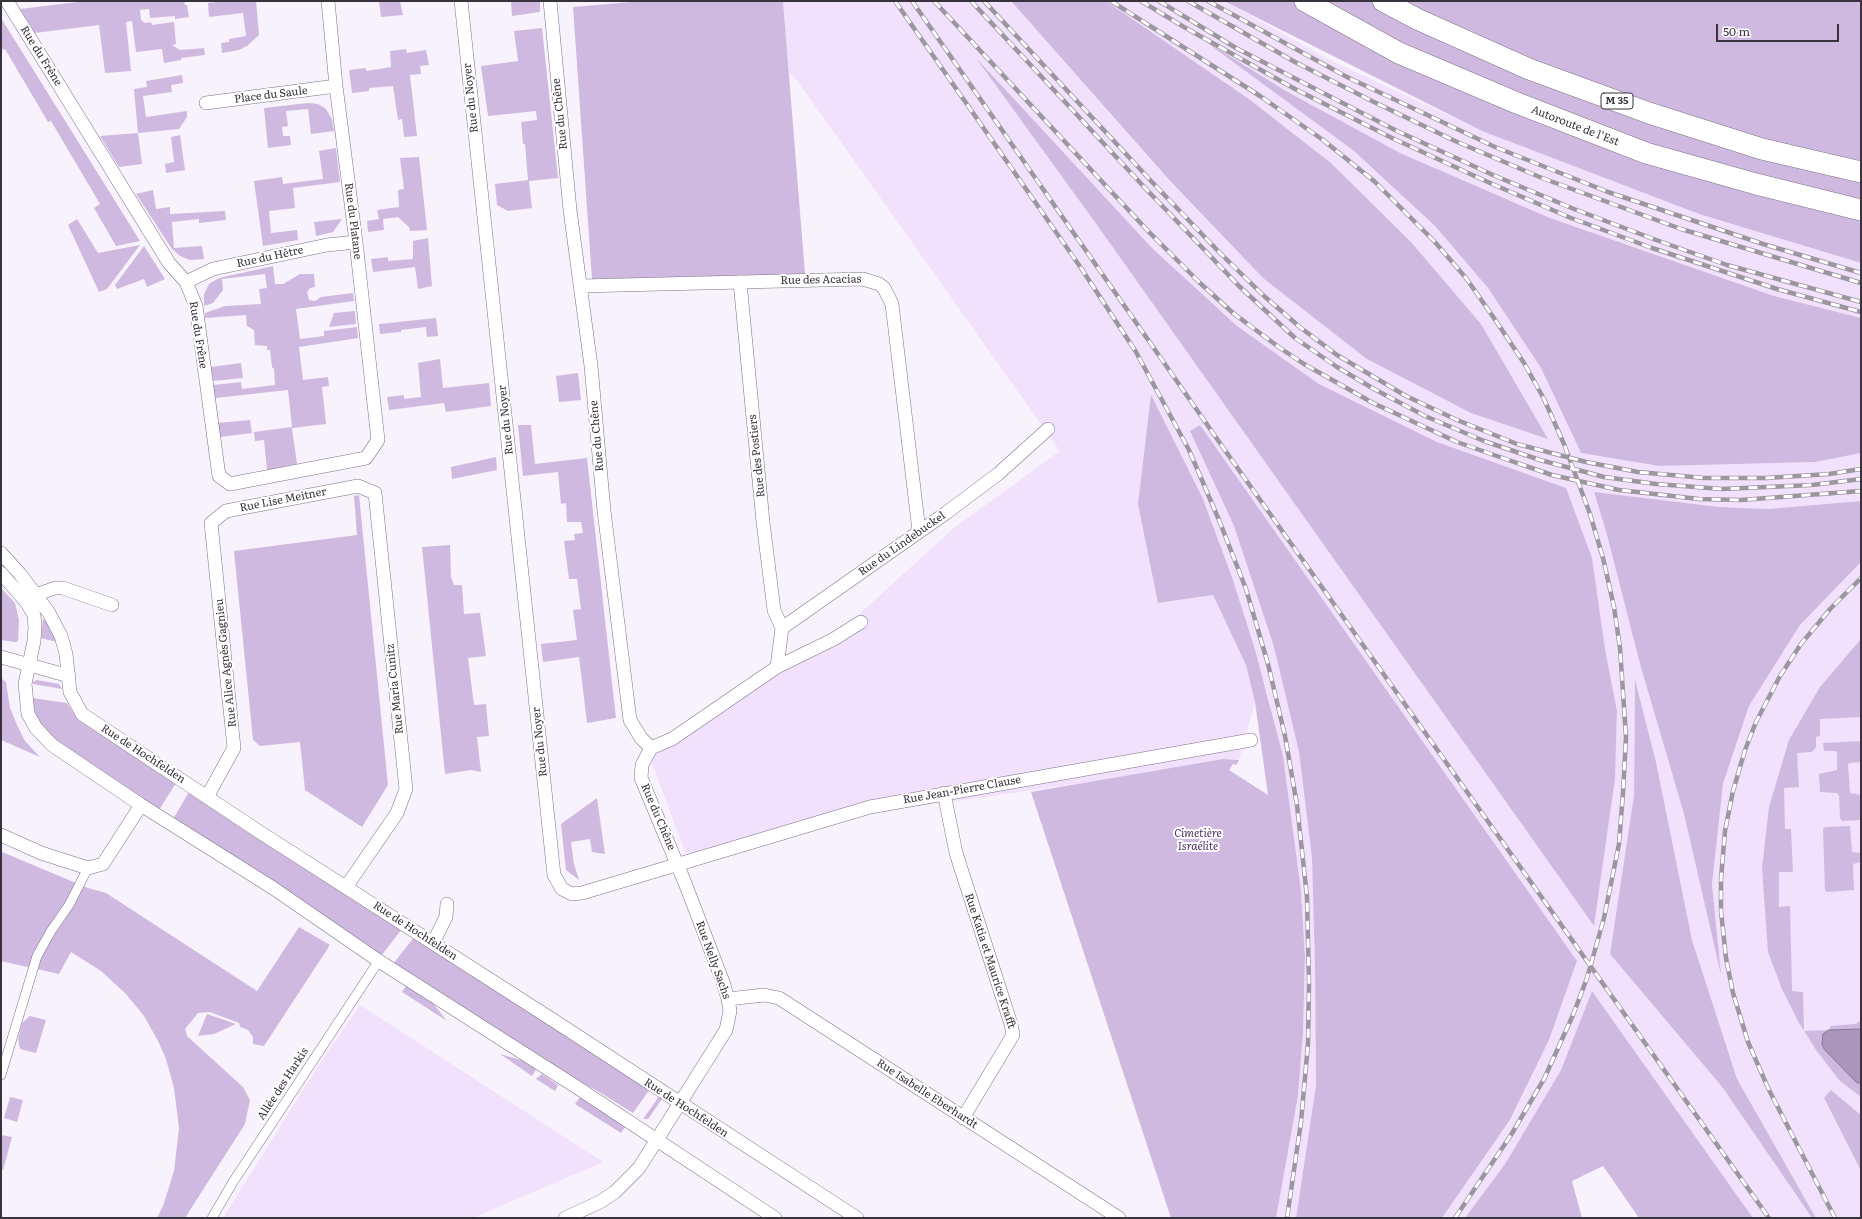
<!DOCTYPE html>
<meta charset="utf-8">
<style>
body{margin:0}
#map{position:relative;width:1862px;height:1219px;overflow:hidden;background:#f8f2fd;font-family:Literata,serif}
canvas{display:block}
.frame{position:absolute;inset:0;border:2px solid #38323c;pointer-events:none}
.scale{position:absolute;left:1716px;top:24px;width:123px;height:18px;box-sizing:border-box;border:2px solid #38323c;border-top:0;padding-left:5px;font-size:12px;line-height:14px;white-space:nowrap;color:#38323c;-webkit-text-stroke:3px #fff;paint-order:stroke}
</style>
<div id="map">
<canvas width="1862" height="1219"></canvas>
<div class="frame"></div>
<div class="scale">50 m</div>
</div>
<script>
const g = document.querySelector('canvas').getContext('2d');
g.lineJoin = 'round';
function fillPath(path, color) { g.fillStyle = color; g.fill(path, 'evenodd'); }
const shape = rows => new Path2D(rows.map(r => 'M' + r).join(''));
function stroke(path, color, width, dash) { g.strokeStyle = color; g.lineWidth = width; g.lineCap = dash ? 'butt' : 'round'; g.setLineDash(dash || []); g.stroke(path); }
function write(font, color, halo, rows, align = 'center') {
  g.font = font + ' Literata,serif'; g.lineWidth = 4; g.setLineDash([]); g.textBaseline = 'middle'; g.strokeStyle = halo; g.fillStyle = color; for (const [text, x, y, turn = 0] of rows) {
    g.save(); g.translate(x, y); g.rotate((+turn || 0) * Math.PI / 180); g.textAlign = isNaN(turn) ? turn : align; if (halo) g.strokeText(text, 0, 0); g.fillText(text, 0, 0); g.restore();
  }
}
fillPath(shape([
 [783,1,1011,1,1169,181,1263,278,1547,439,1481,324,1411,242,1331,163,1249,99,1106,1,1224,1,1332,61,1482,131,1699,214,1861,263,1861,318,1774,296,1550,218,1400,153,1286,91,1208,43,1354,151,1435,226,1488,288,1541,368,1581,453,1659,466,1815,462,1861,453,1861,501,1768,509,1719,507,1594,493,1607,535,1640,664,1684,814,1720,971,1712,884,1723,785,1749,706,1800,625,1861,562,1861,1115,1831,1090,1824,1099,1861,1171,1861,1218,1816,1218,1737,1079,1692,940,1656,762,1635,682,1634,795,1610,954,1723,1088,1812,1218,1753,1218,1592,991,1561,1070,1505,1164,1465,1218,1442,1218,1511,1120,1549,1040,1577,961,1190,431,1234,526,1274,647,1299,752,1312,858,1315,967,1316,1085,1296,1218,1276,1218,1298,1096,1303,1033,1305,957,1301,891,1269,698,1232,577,1203,499,1158,603,1213,595,1246,665,1255,702,1239,760,1222,759,1099,781,876,812,686,854,647,750,856,617,955,527,1060,451,799,83,789,72],
 [979,62,1152,248,1237,326,1319,384,1437,442,1605,649,1617,711,1615,779,1594,926,1097,225],
 [360,1005,603,1162,473,1218,223,1218,320,1063]
]), '#f1e1fc');
fillPath(shape([
 [86,1,184,1,185,5,187,5,189,17,175,19,175,16,150,18,149,9,140,10,141,20,145,23,151,22,152,25,174,22,176,44,172,45,180,50,204,48,205,55,181,58,181,60,164,63,162,49,136,52,132,21,126,22,131,71,105,73,99,25,35,33,20,9],
 [225,1,256,1,259,35,247,46,239,50,222,53,221,43,229,42,229,39,246,36,243,13,209,17,208,3],
 [379,1,400,1,403,15,381,17],
 [511,1,540,1,540,12,512,16],
 [642,1,783,1,805,274,592,279,573,7],
 [1011,1,1106,1,1249,99,1331,163,1411,242,1481,324,1548,439,1471,413,1367,359,1263,278,1170,181],
 [1224,1,1861,1,1861,263,1699,214,1482,131],
 [1,18,140,241,116,246,94,208,100,204,51,121,48,122,5,49,3,50,1,46],
 [542,28,558,178,529,181,532,208,508,211,497,205,495,184,528,180,525,144,523,144,521,122,537,120,536,111,488,116,481,66,518,61,514,31],
 [1202,39,1286,91,1400,153,1550,218,1774,296,1861,318,1861,453,1815,462,1659,466,1581,453,1541,368,1488,288,1435,226,1354,151],
 [406,49,407,53,426,50,429,65,420,66,421,74,410,75,417,136,404,137,402,119,398,120,393,86,369,88,369,91,352,93,349,70,366,68,366,71,391,67,390,51],
 [976,58,1152,248,1237,326,1319,384,1437,442,1566,488,1592,558,1605,649,1617,711,1615,779,1594,926,1097,225],
 [182,75,183,83,171,85,172,92,143,96,146,117,187,111,187,117,179,129,138,133,142,164,119,167,100,136,138,133,134,89,147,87,146,81],
 [308,103,318,104,326,109,332,119,334,131,311,134,308,109,286,111,288,126,282,127,283,136,290,136,291,145,268,148,264,108],
 [180,135,185,170,166,173,165,164,174,162,171,137],
 [336,148,340,182,293,188,295,208,269,211,271,233,297,230,298,240,263,246,254,181,282,177,283,184,323,179,319,151],
 [419,157,427,230,410,231,409,227,398,217,383,219,384,230,368,232,367,221,379,219,377,210,399,207,398,190,404,189,400,158],
 [153,190,156,209,170,207,170,214,225,211,226,220,199,223,199,219,172,222,174,248,202,246,204,259,190,260,180,256,172,249,136,194],
 [77,219,98,253,140,245,107,289,99,292,68,225],
 [342,219,333,232,316,236,314,222],
 [428,238,432,286,418,289,415,267,373,272,371,259,388,257,388,261,413,259,413,241],
 [144,246,165,279,147,287,144,279,117,289,115,285],
 [273,266,275,284,283,284,300,274,314,274,315,287,310,288,307,292,309,300,315,301,321,297,353,293,354,301,296,309,300,339,324,336,324,331,357,327,358,338,299,347,303,380,328,377,329,386,322,387,326,424,292,428,297,464,267,470,264,440,255,441,254,432,292,427,288,390,215,398,213,385,241,382,242,389,275,385,274,369,272,367,270,350,267,350,267,346,255,345,254,330,247,326,246,315,205,318,205,313,225,306,261,304,259,289,267,288,265,274,222,279,223,290,213,303,204,306,204,294,209,284,219,278],
 [355,311,356,324,329,327,334,313],
 [436,318,438,336,427,337,426,327,401,330,401,332,380,334,379,324],
 [440,359,443,388,489,383,491,406,446,412,444,403,389,410,387,397,404,395,404,399,421,397,418,363],
 [241,363,243,378,213,381,211,367],
 [578,373,581,400,559,402,556,376],
 [1151,395,1203,499,1232,577,1256,653,1283,756,1301,891,1305,957,1303,1033,1298,1096,1276,1218,1171,1218,1031,792,1223,759,1239,760,1236,765,1233,764,1229,770,1268,795,1255,702,1246,665,1213,595,1158,603,1138,504],
 [250,420,252,433,220,437,217,423],
 [518,425,531,425,535,464,587,458,616,718,587,723,579,657,543,662,541,644,577,640,573,610,581,609,577,579,569,579,564,541,575,540,574,534,583,533,581,522,567,522,566,503,561,504,558,472,523,476],
 [1200,425,1577,961,1549,1040,1510,1120,1442,1218,1296,1218,1316,1085,1315,967,1312,858,1299,752,1274,647,1234,526,1190,431],
 [496,457,497,470,452,479,451,467],
 [1594,492,1719,507,1768,509,1861,501,1861,562,1800,625,1749,706,1723,784,1712,884,1721,975,1684,814,1640,664,1607,535],
 [359,495,388,785,362,827,305,790,300,742,260,746,253,740,234,551,357,535,354,496],
 [450,545,451,577,454,585,462,585,464,614,480,613,486,656,468,658,474,705,486,704,489,736,477,737,481,772,471,770,445,774,422,547],
 [1,588,15,603,19,620,18,641,15,642,1,640],
 [43,619,45,620,57,642,41,638],
 [1861,639,1861,717,1820,719,1820,736,1816,737,1816,747,1812,752,1797,753,1799,787,1784,788,1785,829,1791,829,1793,872,1779,872,1779,907,1790,906,1792,991,1803,992,1804,1031,1828,1030,1825,1031,1822,1046,1856,1082,1861,1084,1861,1097,1840,1081,1816,1050,1798,1021,1782,989,1768,952,1762,868,1769,807,1789,740,1820,687],
 [1,678,6,682,10,708,17,725,25,741,40,757,1,740],
 [37,680,59,684,62,689,33,684,33,682],
 [1635,680,1656,762,1692,940,1737,1079,1816,1218,1812,1218,1723,1088,1610,954,1634,795],
 [32,698,67,703,77,719,176,783,159,810,46,733,36,716],
 [1861,741,1861,762,1850,763,1848,764,1850,793,1861,795,1861,820,1842,821,1840,818,1839,795,1837,793,1820,792,1819,774,1837,770,1837,752,1835,751,1824,751,1823,743],
 [189,792,402,929,381,956,173,819],
 [597,798,605,854,592,852,590,839,571,842,574,864,579,880,566,870,561,824],
 [1850,826,1852,852,1861,853,1861,862,1853,864,1854,890,1827,892,1825,890,1823,829,1825,827],
 [2,852,88,888,106,893,257,991,299,927,330,945,264,1046,253,1044,253,1037,248,1030,240,1027,239,1023,210,1012,198,1013,185,1029,187,1036,243,1087,250,1100,245,1124,185,1218,157,1218,163,1206,174,1171,179,1128,174,1088,166,1059,158,1041,144,1016,126,994,101,971,71,952,59,974,1,961],
 [415,936,650,1089,633,1113,596,1090,568,1076,393,964],
 [407,984,428,997,447,1021,402,992],
 [1592,991,1753,1218,1639,1218,1603,1166,1572,1181,1582,1218,1465,1218,1505,1164,1561,1070],
 [207,1014,236,1024,214,1034,198,1036],
 [30,1016,46,1020,36,1053,20,1049,18,1039,22,1023],
 [1861,1020,1861,1029,1830,1030,1830,1026,1856,1024],
 [500,1054,531,1063,537,1068,532,1076],
 [542,1074,558,1085,555,1091,536,1079],
 [1831,1090,1861,1115,1861,1171,1824,1098],
 [660,1095,662,1099,648,1119,643,1119],
 [581,1096,625,1127,621,1133,575,1104],
 [10,1097,23,1100,17,1122,4,1118],
 [1,1135,12,1137,3,1170,1,1170]
]), '#d0b9e1');
const water = shape([
 [1861,1029,1861,1084,1856,1082,1824,1049,1822,1044,1823,1034,1828,1030,1861,1029]
]);
fillPath(water, '#ab95bb');
stroke(water, '#887795', 1);
const pedestrian = shape([
 [1,1075,37,956,51,931,69,905,88,868],
 [212,1218,233,1182,376,965]
]);
const minor = shape([
 [7,1,169,263,186,282,196,306,219,476,230,484,366,458,378,440,356,242,336,86,328,1],
 [461,1,554,875,562,889,572,894,582,893,870,807,1251,740],
 [550,1,570,210,591,366,604,511,630,720,641,738,651,748,642,765,641,778,685,883,723,982,728,999,730,1011,726,1030,639,1168,615,1192,600,1202,565,1218],
 [206,103,336,86],
 [186,282,213,269,327,245,356,242],
 [740,282,763,522,774,610,782,628],
 [581,286,863,279,879,284,884,288,892,304,919,531],
 [1,553,20,574,49,613,61,636,66,654,70,692,82,714,255,829,553,1020,857,1218],
 [1,573,27,603,34,615,35,627,34,641,25,684,28,714,36,728,52,745,141,805,273,888,379,961,578,1088,775,1218],
 [30,600,41,593,55,588,63,588,112,605],
 [1,657,69,676],
 [777,667,782,628,946,513,998,474,1048,429],
 [651,748,672,739,777,667,834,639,861,622],
 [944,793,956,853,1011,1024,1013,1035,963,1118],
 [207,797,234,748,211,523,226,511,358,486,375,493,406,789,397,813,346,887],
 [1,835,41,853,88,868,103,864,141,805],
 [433,943,446,917,447,904],
 [728,999,764,995,779,998,1119,1218]
]);
const trunk = shape([
 [1305,1,1399,53,1517,103,1646,153,1756,184,1861,210],
 [1383,1,1417,19,1529,69,1649,113,1762,149,1861,172]
]);
stroke(pedestrian, '#7d7088', 10);
stroke(minor, '#7d7088', 14);
stroke(trunk, '#7d7088', 22);
stroke(pedestrian, '#fff', 9);
stroke(minor, '#fff', 13);
stroke(trunk, '#fff', 21);
const rail = shape([
 [895,1,1081,268,1136,352,1189,450,1219,520,1246,589,1268,664,1285,736,1297,805,1307,897,1309,983,1308,1044,1301,1122,1287,1218],
 [912,1,1229,456,1769,1218],
 [934,1,1148,231,1200,283,1233,313,1280,348,1304,364,1373,403,1457,442,1491,454,1552,475,1619,490,1699,499,1741,500,1861,491],
 [971,1,1146,189,1239,286,1295,338,1337,367,1374,389,1425,416,1484,441,1540,460,1604,477,1656,484,1722,489,1812,485,1861,479],
 [984,1,1152,182,1221,254,1264,296,1301,328,1337,355,1406,396,1457,420,1517,444,1586,462,1638,472,1704,478,1766,478,1829,474,1861,469],
 [1111,1,1260,96,1323,140,1374,181,1434,241,1466,278,1496,321,1524,363,1544,399,1564,444,1590,514,1603,558,1614,607,1620,648,1626,737,1623,793,1619,844,1604,918,1587,978,1573,1015,1544,1079,1511,1135,1455,1218],
 [1141,1,1184,27,1295,89,1392,138,1490,183,1571,218,1652,248,1777,289,1861,312],
 [1159,1,1236,48,1298,80,1395,130,1493,175,1574,209,1656,240,1727,265,1861,302],
 [1188,1,1295,62,1374,102,1455,141,1542,178,1681,229,1861,283],
 [1208,1,1347,77,1495,147,1608,192,1763,244,1861,273],
 [1835,1218,1769,1090,1748,1042,1733,993,1726,958,1721,911,1721,879,1725,831,1733,791,1745,750,1756,722,1780,676,1801,644,1831,608,1861,578]
]);
stroke(rail, '#9c96a0', 4.5);
stroke(rail, '#fff', 3, [9]);
for (const [x, y, w] of [
 [1617,101,32]
]) { const box = new Path2D(); box.roundRect(x - w / 2, y - 8, w, 16, 3); g.fillStyle = '#fff'; g.fill(box); stroke(box, '#38323c', 1); }
write('bold 10px', '#38323c', null, [
 ["M 35",1617,101]
]);
write('11px', '#38323c', '#fff', [
 ["Rue du Frêne",41,56,58],
 ["Place du Saule",271,95,-7],
 ["Rue du Noyer",471,98,-96],
 ["Rue du Chêne",560,114,-96],
 ["Autoroute de l’Est",1575,126,21],
 ["Rue du Platane",353,221,83],
 ["Rue du Hêtre",270,257,-12],
 ["Rue des Acacias",821,280,-1],
 ["Rue du Frêne",198,335,81],
 ["Rue du Noyer",506,420,-96],
 ["Rue du Chêne",597,436,-95],
 ["Rue des Postiers",757,456,-96],
 ["Rue Lise Meitner",283,500,-11],
 ["Rue du Lindebuckel",902,544,-35],
 ["Rue Alice Agnès Gagnieu",226,663,-96],
 ["Rue Maria Cunitz",395,689,-96],
 ["Rue du Noyer",540,742,-96],
 ["Rue de Hochfelden",143,754,33],
 ["Rue Jean-Pierre Clause",962,790,-10],
 ["Rue du Chêne",658,817,67],
 ["Rue de Hochfelden",415,931,33],
 ["Rue Nelly Sachs",713,960,70],
 ["Rue Katia et Maurice Krafft",990,961,72],
 ["Allée des Harkis",283,1084,-57],
 ["Rue Isabelle Eberhardt",927,1094,33],
 ["Rue de Hochfelden",686,1108,33]
]);
write('italic 11px', '#4e2f62', '#fff', [
 ["Cimetière",1198,834],
 ["Israélite",1198,847]
]);
</script>
